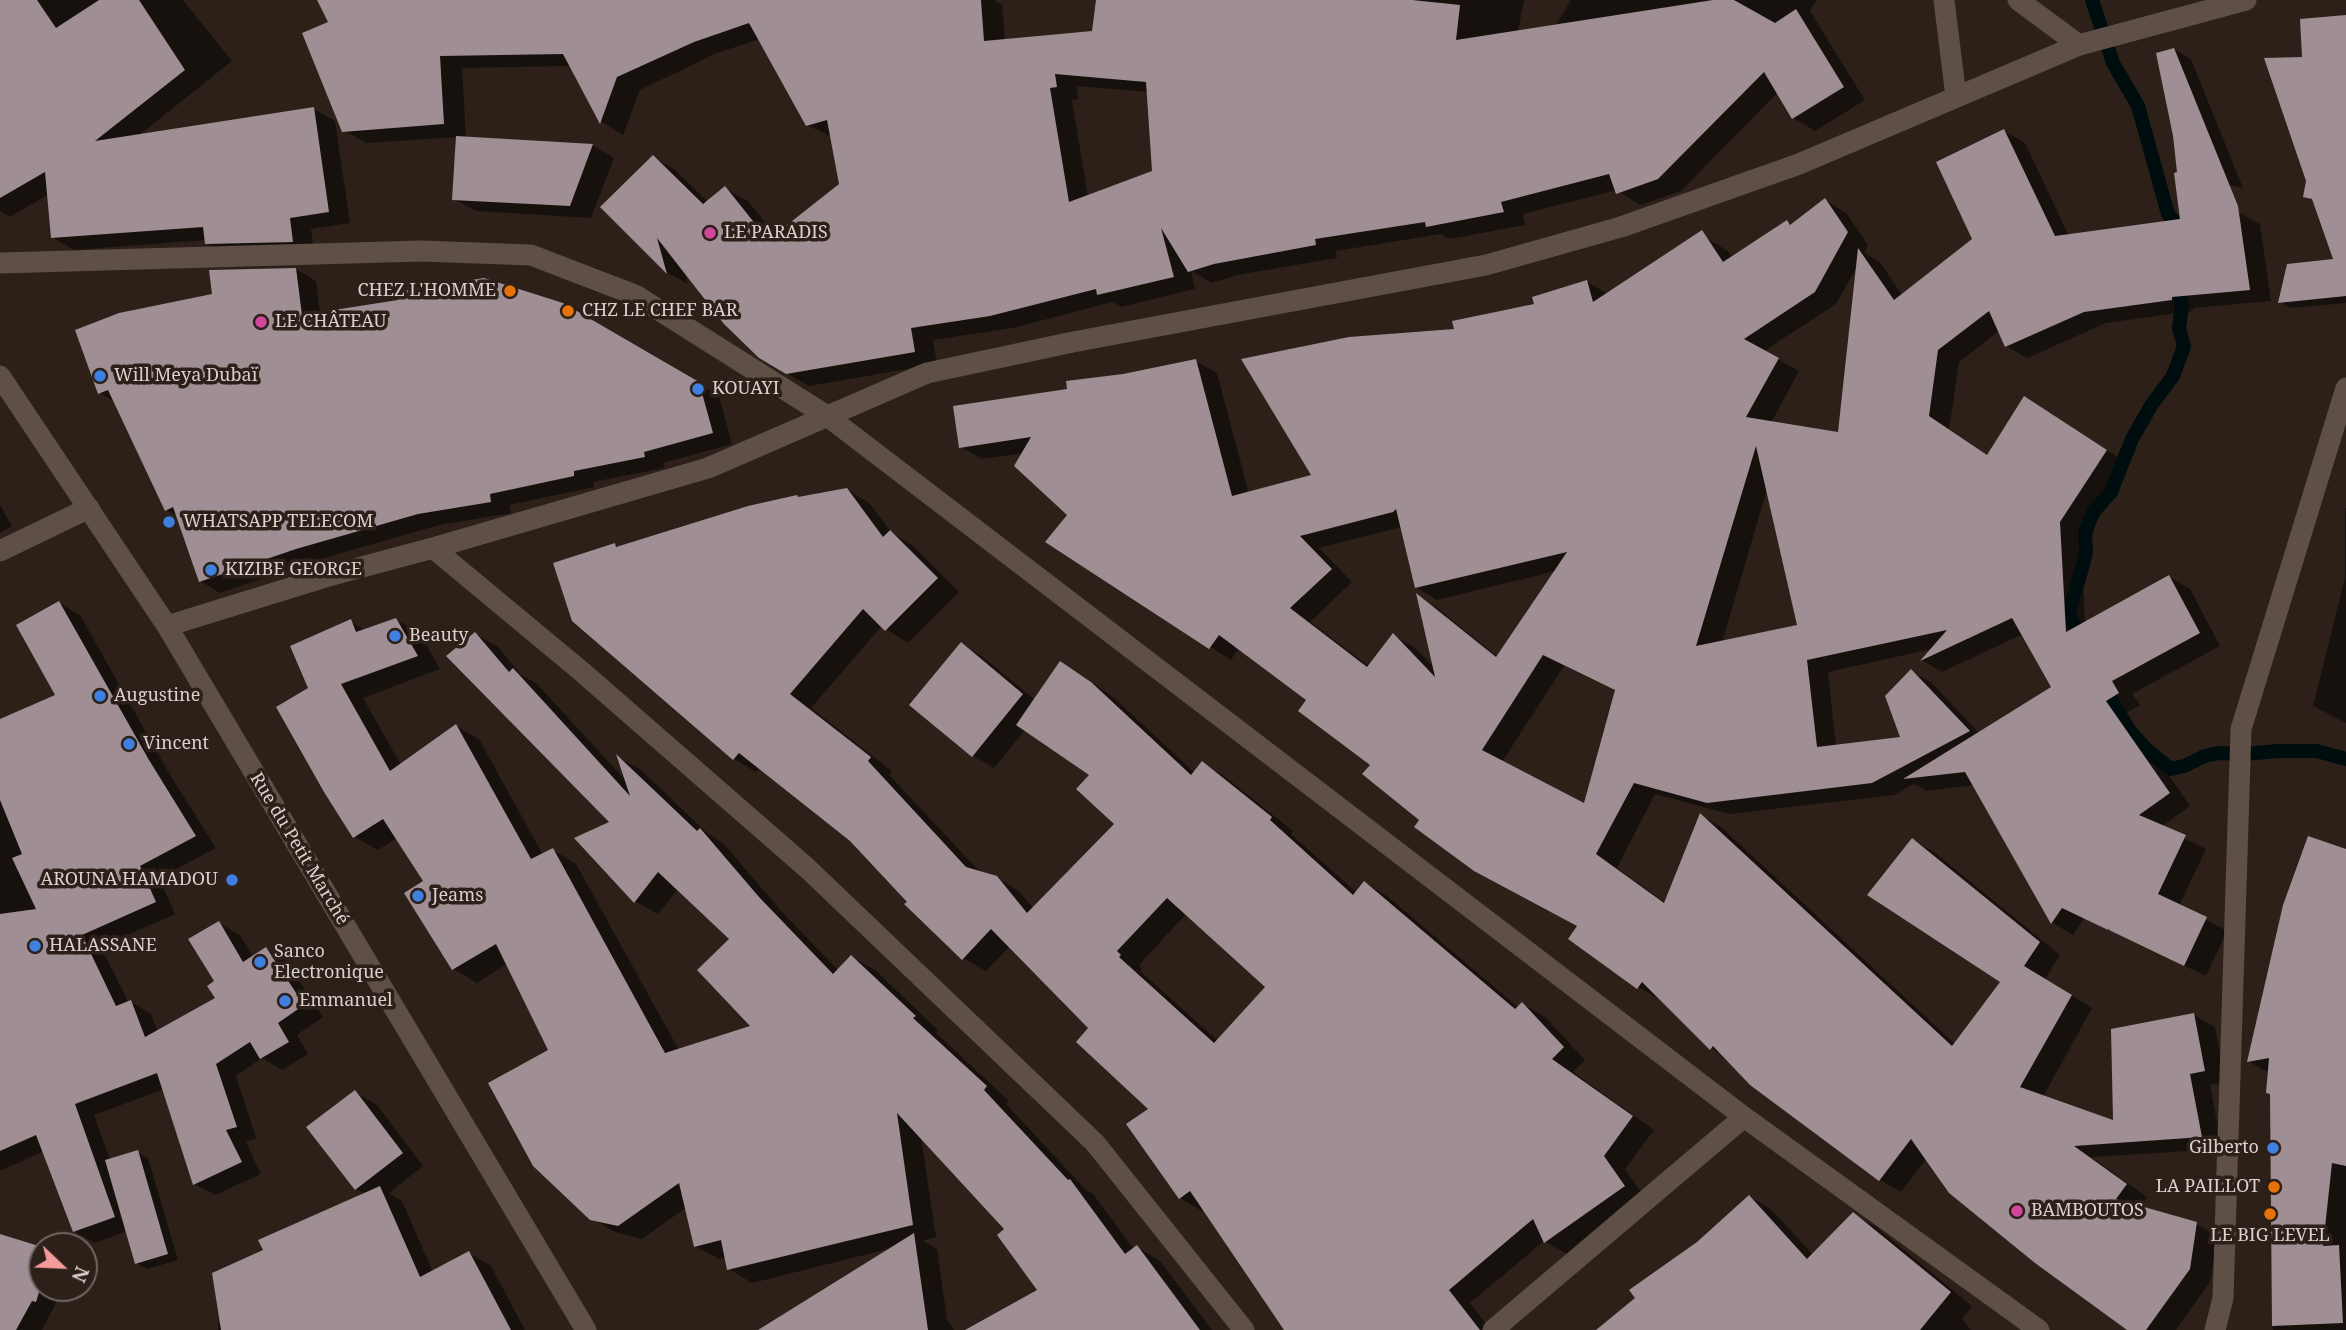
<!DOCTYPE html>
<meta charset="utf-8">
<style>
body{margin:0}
#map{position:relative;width:2346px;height:1330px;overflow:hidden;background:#2c2019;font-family:"Noto Serif",serif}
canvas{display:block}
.north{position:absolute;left:28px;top:1232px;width:70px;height:70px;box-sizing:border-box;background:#2c2019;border:2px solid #716761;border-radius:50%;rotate:113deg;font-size:19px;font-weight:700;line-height:28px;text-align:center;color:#d9d1cc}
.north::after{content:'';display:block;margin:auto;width:24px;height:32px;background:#f59b9c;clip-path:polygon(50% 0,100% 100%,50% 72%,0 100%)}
</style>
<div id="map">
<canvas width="2346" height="1330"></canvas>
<div class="north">N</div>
</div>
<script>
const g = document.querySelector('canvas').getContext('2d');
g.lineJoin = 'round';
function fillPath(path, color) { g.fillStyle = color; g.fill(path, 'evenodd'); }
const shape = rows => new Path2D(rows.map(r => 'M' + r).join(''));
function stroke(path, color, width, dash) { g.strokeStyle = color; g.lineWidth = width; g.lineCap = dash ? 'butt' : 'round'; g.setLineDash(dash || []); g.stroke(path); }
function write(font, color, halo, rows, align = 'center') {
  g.font = font + ' "Noto Serif",serif'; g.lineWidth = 7; g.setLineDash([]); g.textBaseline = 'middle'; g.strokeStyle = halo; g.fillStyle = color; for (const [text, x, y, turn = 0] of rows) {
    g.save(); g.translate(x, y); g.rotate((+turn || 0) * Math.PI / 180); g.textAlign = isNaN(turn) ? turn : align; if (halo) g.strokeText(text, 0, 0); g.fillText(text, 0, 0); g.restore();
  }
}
fillPath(shape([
 [0,0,183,0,232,61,138,136,314,109,335,121,350,223,311,229,314,253,228,256,207,243,206,240,74,250,52,237,49,194,10,217,0,211],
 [319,0,994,0,1002,5,1005,41,1192,24,1131,0,1524,0,1502,115,1571,0,1817,0,1810,11,1865,100,1815,131,1793,118,1778,92,1681,191,1640,205,1617,190,1523,214,1525,225,1450,239,1441,234,1336,251,1337,258,1237,275,1212,283,1191,271,1195,289,1121,307,1112,302,1013,328,933,340,937,364,809,386,786,373,684,270,688,284,668,273,603,207,653,157,675,170,708,202,726,189,748,201,776,236,841,185,832,137,807,125,760,39,717,53,640,90,623,135,602,122,572,66,462,68,466,138,592,145,614,158,591,218,476,211,454,199,458,137,366,143,343,130,331,23],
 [1077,86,1148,92,1153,172,1088,197,1072,100,1078,99],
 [2174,49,2191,59,2243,188,2195,177,2175,136],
 [2004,131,2025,143,2069,236,2238,212,2260,224,2271,301,2193,308,2193,311,2106,323,2027,358,2006,346,1999,331,1959,362,1949,430,1988,456,2046,411,2127,463,2081,535,2085,623,2169,577,2190,589,2220,646,2132,694,2140,705,2126,713,2190,806,2161,827,2206,849,2179,906,2227,931,2206,976,2084,918,2073,935,2053,923,1975,785,1926,791,1914,784,1894,795,1730,814,1655,794,1617,868,1666,903,1701,816,1721,827,1955,1044,2003,981,1913,840,1934,852,2060,955,2045,979,2092,1008,2043,1097,2115,1122,2194,1015,2215,1027,2225,1082,2210,1085,2222,1149,2091,1157,2147,1197,2140,1208,2196,1224,2218,1236,2210,1282,2176,1330,2130,1330,1927,1158,1901,1192,1880,1180,1726,1057,1711,1048,1660,997,1659,999,1638,987,1579,926,1421,820,1372,765,1308,700,1239,648,1231,660,1047,542,1069,515,1024,453,982,459,961,447,1069,390,1195,361,1217,373,1249,494,1314,477,1456,330,1537,305,1587,282,1608,294,1706,238,1728,251,1733,258,1787,222,1793,226,1825,200,1846,213,1868,245,1864,253,1880,262,1902,295,1974,239],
 [1859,263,1840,434,1771,423,1799,371,1764,351,1836,304],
 [1767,489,1799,627,1722,643],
 [1402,527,1416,587,1437,600,1556,571,1498,657,1437,608,1418,597,1435,668,1415,648,1394,636,1369,666,1310,622,1352,582,1319,548],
 [2023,634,2053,688,1980,734,1932,683,1911,671,1902,739,1836,747,1828,672,1932,649,1922,660,1942,672],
 [1564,666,1617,691,1585,805,1502,762],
 [2346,265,2346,303,2290,308,2280,302],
 [296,269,316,281,320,314,564,305,719,396,732,444,663,463,664,468,593,482,594,487,509,505,511,513,439,525,317,560,220,593,200,581,178,516,166,510,115,402,100,393,214,295],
 [846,489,869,503,892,533,912,545,959,592,908,643,882,626,811,708,892,771,889,775,980,872,996,877,1019,891,1034,909,1116,824,1092,775,1026,729,994,768,973,756,962,645,983,657,1035,700,1060,663,1083,676,1113,697,1195,773,1202,763,1224,776,1293,831,1291,834,1357,893,1365,883,1387,896,1519,1008,1522,1004,1545,1017,1585,1060,1573,1072,1654,1130,1625,1169,1646,1199,1567,1254,1544,1241,1470,1303,1491,1330,1286,1330,1204,1209,1202,1211,1180,1198,1151,1109,1091,1028,1010,946,986,971,963,958,852,839,760,768,756,772,734,759,574,620,615,545,620,548,800,498],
 [1187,913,1267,987,1218,1041,1140,971,1142,969,1139,965],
 [0,505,12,526,0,533],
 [2345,508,2346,508,2346,723,2313,706,2345,577],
 [59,603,80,615,169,773,216,848,159,878,175,914,101,947,129,1003,131,1002,151,1014,158,1032,218,999,216,982,219,923,240,935,253,957,266,949,286,961,323,1017,297,1035,308,1054,282,1070,262,1058,236,1076,256,1138,246,1142,261,1174,215,1195,194,1184,164,1089,94,1115,110,1160,137,1152,148,1158,178,1260,147,1269,136,1263,127,1231,95,1243,74,1231,44,1151,0,1171,0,721,57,696],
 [396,620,420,633,440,669,363,698,401,765,456,726,479,739,543,855,553,850,576,864,679,1050,753,1027,731,939,678,889,658,914,635,901,612,823,475,634,498,647,521,675,536,683,628,783,619,758,640,769,707,833,723,843,782,912,839,971,852,957,875,970,938,1030,936,1033,1009,1101,1006,1104,1086,1190,1093,1194,1134,1249,1137,1247,1160,1261,1212,1330,968,1330,1040,1291,1006,1229,921,1137,936,1237,923,1241,937,1249,947,1319,954,1330,761,1330,892,1248,752,1283,729,1269,726,1257,719,1259,695,1246,687,1207,642,1239,615,1232,591,1218,550,1050,507,964,477,983,454,969,406,893,426,881,397,838,378,850,355,837,310,689,350,621,366,631],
 [2346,851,2346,1330,2273,1330,2272,1095,2270,1073,2249,1062],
 [355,1092,377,1105,423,1166,389,1193,402,1201,433,1272,469,1253,491,1266,525,1330,218,1330,218,1323,221,1322,366,1194,356,1189],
 [1750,1197,1772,1210,1813,1255,1853,1214,1876,1227,1972,1306,1962,1319,1971,1330,1599,1330],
 [0,1236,42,1249,42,1288,64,1288,42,1330,0,1330]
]), '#0007');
stroke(shape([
 [2092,0,2113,63,2138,106,2168,214,2173,220,2171,238],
 [2084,641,2068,615,2083,565,2086,552,2085,534,2088,525,2094,511,2111,492,2132,439,2152,404,2173,376,2184,346,2179,328,2182,305,2175,278],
 [2101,682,2129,730,2147,750,2171,769,2184,766,2205,756,2218,753,2245,754,2278,751,2317,751,2346,759]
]), '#000d0e', 14);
fillPath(shape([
 [0,0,37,0,56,28,99,0,139,0,185,70,95,141,314,107,329,212,290,218,293,242,205,244,203,227,51,238,45,172,0,198],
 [317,0,981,0,984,41,1092,31,1096,0,1412,0,1460,5,1456,40,1713,0,1734,0,1775,23,1796,9,1844,87,1792,119,1764,72,1658,179,1616,194,1609,174,1501,202,1504,212,1426,227,1425,222,1315,239,1316,245,1214,264,1188,272,1161,228,1174,277,1097,295,1096,289,990,316,911,328,915,352,786,374,759,358,724,324,657,238,667,274,600,207,653,155,703,204,725,186,768,240,839,184,827,120,806,126,749,23,694,42,617,77,600,124,563,54,440,56,444,124,342,132,302,33,328,22],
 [1055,74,1146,82,1152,171,1069,202,1050,88,1057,87],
 [2346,15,2346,296,2278,303,2287,264,2333,259,2312,199,2303,197,2306,181,2264,58,2302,57,2300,19],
 [2174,48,2238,206,2250,290,2172,297,2172,300,2084,312,2005,347,1989,311,1938,350,1929,416,1987,455,2024,396,2107,450,2060,522,2066,632,2169,575,2200,633,2112,681,2119,693,2106,701,2170,793,2139,815,2186,835,2158,894,2207,917,2184,966,2109,930,2109,928,2108,930,2062,908,2051,924,1965,772,1903,779,2051,687,2012,618,1920,661,1947,630,1807,660,1817,747,1900,737,1885,696,1911,669,1970,731,1872,783,1707,803,1634,783,1596,854,1664,903,1700,813,1952,1046,2000,982,1867,895,1912,838,2040,942,2024,966,2072,995,2020,1087,2113,1120,2111,1029,2194,1013,2205,1071,2190,1074,2202,1137,2074,1146,2127,1184,2116,1199,2197,1222,2190,1269,2146,1330,2127,1330,2035,1263,1949,1193,1911,1139,1879,1181,1750,1085,1713,1046,1710,1050,1642,982,1637,989,1568,939,1577,926,1474,871,1414,827,1419,820,1362,774,1370,765,1298,711,1306,700,1219,635,1209,649,1045,542,1067,515,1014,466,1031,437,959,448,953,406,1067,389,1066,381,1123,374,1196,359,1232,496,1311,475,1241,359,1349,337,1454,329,1452,321,1534,304,1532,297,1587,280,1593,302,1702,230,1723,262,1787,220,1790,225,1825,198,1848,232,1815,292,1744,339,1779,358,1746,417,1838,432,1858,248,1894,300,1972,239,1936,162,2004,129,2055,236,2180,219,2174,173,2177,172,2173,136,2156,53],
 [1756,446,1797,625,1696,646],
 [1396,509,1415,588,1567,552,1496,657,1416,593,1435,677,1393,633,1367,667,1290,608,1332,569,1300,536,1393,512],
 [1543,655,1615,690,1584,803,1482,750],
 [456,136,593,144,570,206,452,200],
 [296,268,302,315,398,300,397,292,484,278,563,303,699,382,713,433,644,452,645,457,574,471,574,476,490,494,491,502,418,514,296,549,199,582,173,507,165,511,108,390,98,394,75,330,119,313,212,294,209,270],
 [847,488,883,537,890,530,938,578,885,631,863,609,790,694,871,757,868,761,966,867,997,876,1027,913,1114,824,1076,789,1089,775,1016,725,1060,661,1091,682,1191,775,1202,761,1272,817,1270,820,1353,895,1364,881,1515,1009,1522,1002,1564,1047,1552,1059,1633,1116,1604,1156,1625,1186,1544,1243,1533,1219,1449,1290,1480,1330,1284,1330,1190,1191,1179,1199,1126,1124,1148,1109,1076,1042,1088,1028,991,929,962,960,904,904,907,902,850,841,739,753,733,760,572,621,553,563,615,543,616,547,748,506,797,495,798,497],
 [1167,898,1265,987,1214,1043,1119,957,1121,955,1117,951],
 [59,601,149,760,196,836,140,866,156,902,82,935,116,1006,131,1000,145,1037,215,998,207,986,214,981,188,939,219,921,243,962,266,947,304,1005,278,1023,289,1042,260,1059,250,1042,216,1064,237,1127,226,1130,242,1162,193,1185,157,1073,75,1104,115,1217,73,1232,36,1135,0,1151,0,914,36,909,12,858,22,854,0,800,0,719,55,695,16,625],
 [396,618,418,656,341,684,390,771,456,724,531,859,553,848,665,1053,750,1026,697,970,729,939,658,872,634,903,574,838,609,822,446,656,475,632,509,672,513,668,630,796,616,754,697,831,700,828,759,897,833,974,851,955,916,1016,913,1018,987,1086,984,1090,1068,1180,1070,1179,1125,1254,1137,1245,1200,1330,965,1330,1037,1290,997,1235,1004,1229,897,1113,913,1225,727,1270,721,1240,694,1247,679,1183,618,1226,590,1220,533,1166,488,1083,548,1050,496,944,452,970,404,893,423,881,383,819,353,838,324,792,276,707,308,688,290,646,351,619,356,632],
 [961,642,1023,694,972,757,909,705],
 [2308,836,2346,849,2346,1166,2332,1163,2323,1246,2339,1245,2343,1323,2272,1326,2270,1094,2266,1093,2269,1058,2247,1062,2283,905],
 [355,1090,403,1153,355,1190,306,1127],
 [138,1150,168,1254,135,1264,105,1160],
 [380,1186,420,1277,469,1251,511,1330,221,1330,212,1273,263,1250,258,1240],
 [1749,1195,1807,1259,1853,1212,1951,1292,1920,1330,1596,1330,1635,1298,1629,1290,1697,1242],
 [914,1233,928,1330,758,1330],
 [0,1234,42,1247,42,1283,36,1302,32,1301,16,1330,0,1330]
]), '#9f8e94');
stroke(shape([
 [1944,0,1956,97],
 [2018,0,2079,45],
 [0,263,422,251,531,255,635,295,827,416,1744,1117],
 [0,376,167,626,586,1330],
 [433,548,581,671,807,868,1095,1143,1244,1330],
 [0,551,89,508],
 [167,626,332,575,433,548,708,468,927,373,1073,342,1486,265,1621,227,1799,164,2079,45,2246,0],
 [1493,1330,1744,1117,2039,1330],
 [2215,1330,2223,1298,2241,729,2346,388]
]), '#5e4f47', 21);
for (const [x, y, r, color] of [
 [710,233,7,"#d1479c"],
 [510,291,7,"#e8710a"],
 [568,311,7,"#e8710a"],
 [261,322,7,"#d1479c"],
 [100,376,7,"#3f7fe0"],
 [698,389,7,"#3f7fe0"],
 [169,522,7,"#3f7fe0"],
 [211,570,7,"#3f7fe0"],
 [395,636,7,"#3f7fe0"],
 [100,696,7,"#3f7fe0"],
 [129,744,7,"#3f7fe0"],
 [232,880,7,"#3f7fe0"],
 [418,896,7,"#3f7fe0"],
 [35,946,7,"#3f7fe0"],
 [260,962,7,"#3f7fe0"],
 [285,1001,7,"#3f7fe0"],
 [2273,1148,7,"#3f7fe0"],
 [2274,1187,7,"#e8710a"],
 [2017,1211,7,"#d1479c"],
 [2270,1214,7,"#e8710a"]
]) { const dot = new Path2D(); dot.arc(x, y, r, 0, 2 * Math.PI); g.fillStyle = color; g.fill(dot); stroke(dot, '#2c2019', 2.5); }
write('18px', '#d9d1cc', '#2c2019', [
 ["LE PARADIS",724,233],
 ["CHEZ L'HOMME",496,291,"right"],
 ["CHZ LE CHEF BAR",582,311],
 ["LE CHÂTEAU",275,322],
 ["Will Meya Dubaï",114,376],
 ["KOUAYI",712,389],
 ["WHATSAPP TELECOM",183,522],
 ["KIZIBE GEORGE",225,570],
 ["Beauty",409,636],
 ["Augustine",114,696],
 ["Vincent",143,744],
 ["AROUNA HAMADOU",218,880,"right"],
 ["Jeams",432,896],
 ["HALASSANE",49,946],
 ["Sanco",274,952],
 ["Electronique",274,973],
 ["Emmanuel",299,1001],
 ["Gilberto",2259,1148,"right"],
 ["LA PAILLOT",2260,1187,"right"],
 ["BAMBOUTOS",2031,1211],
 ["LE BIG LEVEL",2270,1236,"center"]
], 'left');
write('18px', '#d9d1cc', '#2c2019', [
 ["Rue du Petit Marché",299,849,59]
]);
</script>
